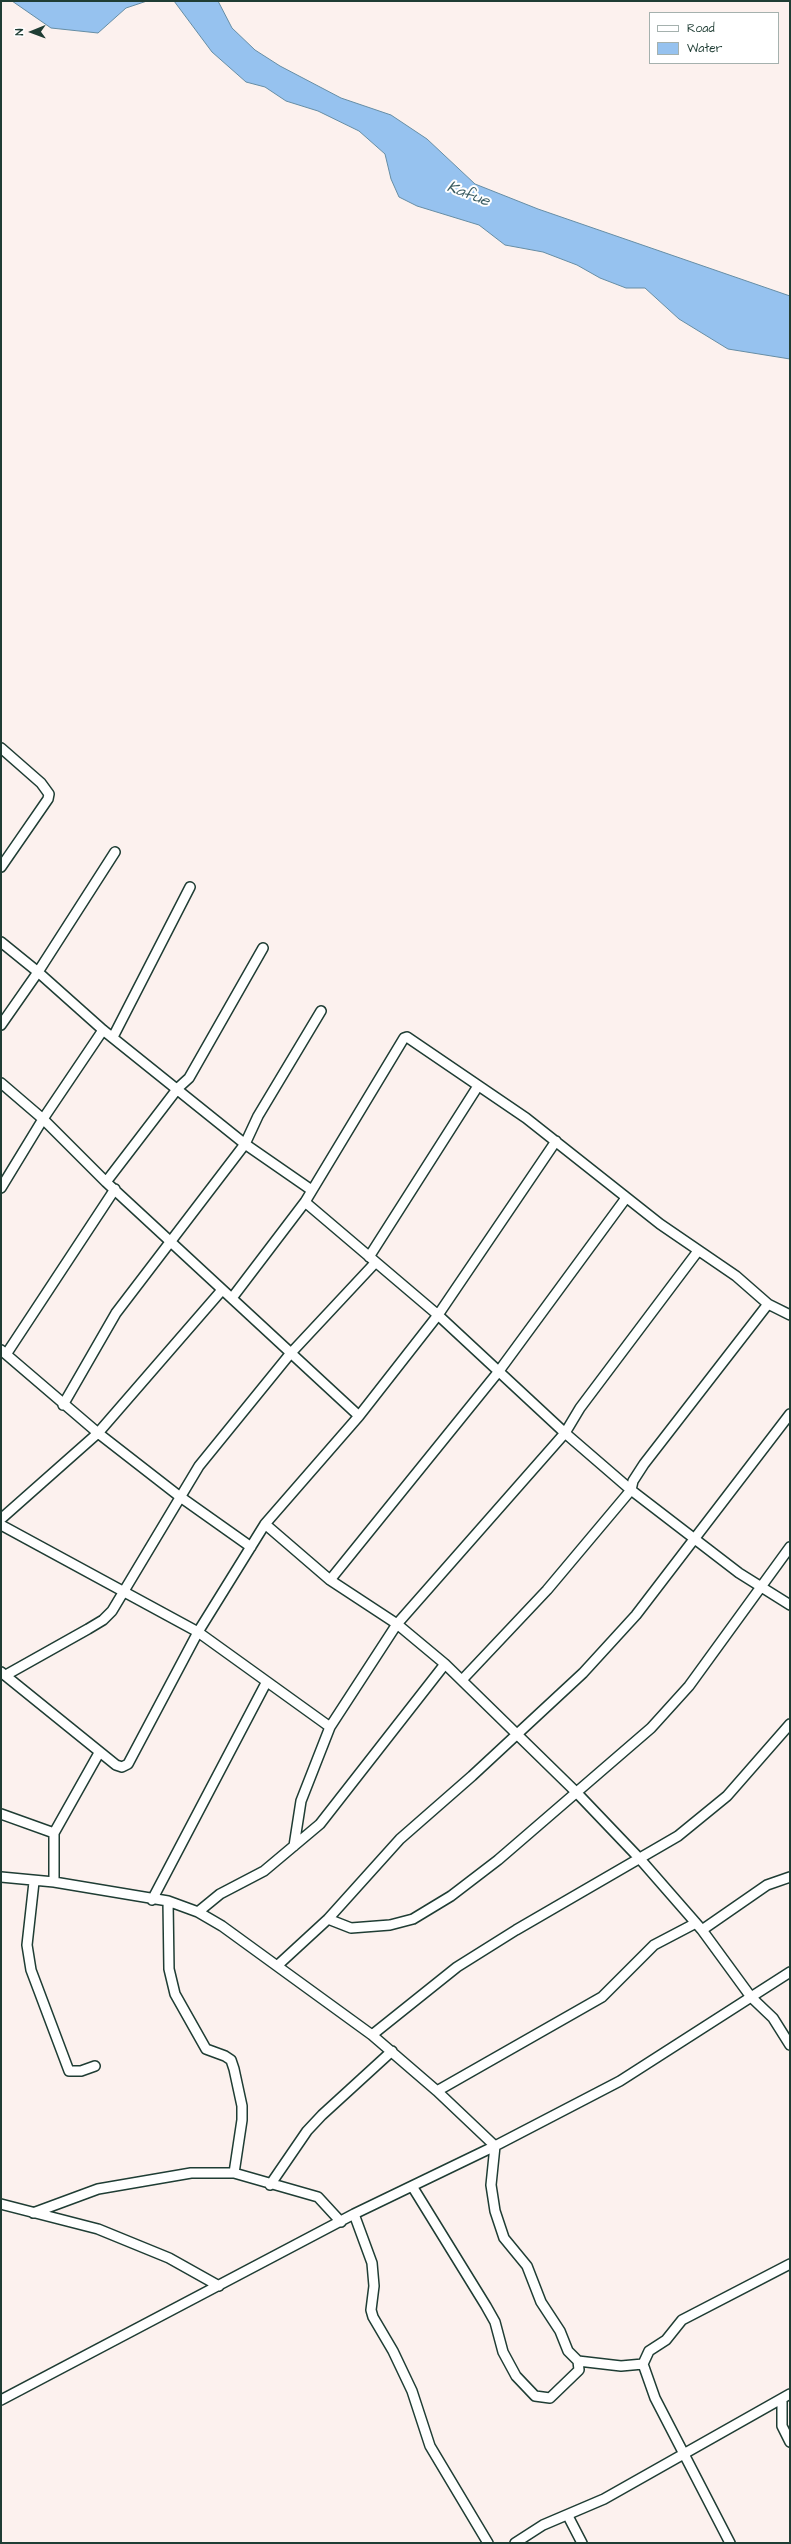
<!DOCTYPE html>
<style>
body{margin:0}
#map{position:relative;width:791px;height:2544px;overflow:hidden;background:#fcf1ee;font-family:"Architects Daughter",sans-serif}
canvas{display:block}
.frame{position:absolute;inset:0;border:2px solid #1f3d34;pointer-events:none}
.legend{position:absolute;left:649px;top:12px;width:130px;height:52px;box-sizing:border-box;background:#fff;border:1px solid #a5b1ae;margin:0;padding:5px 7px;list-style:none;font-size:12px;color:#1f3d34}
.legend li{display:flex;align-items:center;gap:8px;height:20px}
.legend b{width:20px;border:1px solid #a5b1ae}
.north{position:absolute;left:12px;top:12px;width:40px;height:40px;-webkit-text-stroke:3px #fff;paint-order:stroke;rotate:269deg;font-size:11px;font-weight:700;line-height:16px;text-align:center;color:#1f3d34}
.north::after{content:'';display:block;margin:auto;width:14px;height:18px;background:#1f3d34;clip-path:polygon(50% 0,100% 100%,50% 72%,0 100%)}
</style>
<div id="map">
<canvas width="791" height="2544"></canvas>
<div class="frame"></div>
<ul class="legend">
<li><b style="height:5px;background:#fff"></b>Road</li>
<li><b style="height:11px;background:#96c2ef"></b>Water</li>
</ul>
<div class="north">N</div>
</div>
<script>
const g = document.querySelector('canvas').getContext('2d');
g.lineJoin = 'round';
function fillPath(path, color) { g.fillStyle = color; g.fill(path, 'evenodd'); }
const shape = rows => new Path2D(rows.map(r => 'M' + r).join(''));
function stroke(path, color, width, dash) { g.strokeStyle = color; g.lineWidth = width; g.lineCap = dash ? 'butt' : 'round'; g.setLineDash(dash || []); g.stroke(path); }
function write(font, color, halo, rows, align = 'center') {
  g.font = font + ' "Architects Daughter",sans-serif'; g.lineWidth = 4; g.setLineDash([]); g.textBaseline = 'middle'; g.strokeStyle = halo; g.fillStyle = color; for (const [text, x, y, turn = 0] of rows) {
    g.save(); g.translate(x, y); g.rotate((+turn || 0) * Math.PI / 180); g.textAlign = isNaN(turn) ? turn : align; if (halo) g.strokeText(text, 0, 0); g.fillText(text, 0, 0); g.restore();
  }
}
const water = shape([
 [12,1,147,1,126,8,98,33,51,28,12,1],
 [174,1,218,1,232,28,255,50,280,66,341,98,391,115,427,139,475,184,538,209,790,296,790,359,728,349,679,319,645,288,626,288,600,278,577,265,543,252,505,245,479,225,417,206,399,197,391,179,385,154,359,131,318,111,286,101,265,87,246,82,212,52,174,1]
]);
fillPath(water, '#96c2ef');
stroke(water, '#668da4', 1);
const street = shape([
 [1,748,41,783,49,794,48,799,1,867],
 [1,942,38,972,103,1030,245,1144,310,1189],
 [1,1025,38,972,115,852],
 [113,1037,190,887],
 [1,1083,43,1119,106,1182,359,1416],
 [106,1182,178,1088,189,1078,263,948],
 [1,1188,43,1119,103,1030],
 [305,1202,438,1315,565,1433,631,1490,739,1573,790,1605],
 [369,1257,478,1086],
 [232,1298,305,1202,404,1038,407,1037,526,1118,660,1224,736,1276,768,1304,790,1315],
 [1,1350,98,1433,179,1496,251,1547],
 [7,1353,115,1189],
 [63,1405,116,1313,245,1144,258,1116,321,1011],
 [1,1519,98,1433,222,1290],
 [265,1524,330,1580,397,1624,445,1664,577,1793,640,1859,702,1930,751,1997,773,2018,790,2045],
 [1,1525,198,1632,330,1727],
 [330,1580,499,1371,626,1198],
 [1,1672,116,1765,122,1767,128,1764,198,1632,265,1524,359,1416,438,1315,556,1141],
 [6,1675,88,1629,103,1620,112,1611,199,1466,290,1354,375,1263],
 [462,1680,547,1590,631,1490,633,1481,644,1464,768,1304],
 [1,1814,54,1833],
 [294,1846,301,1801,330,1727,397,1624,565,1433,580,1408,698,1251],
 [1,1877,54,1882,168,1901,198,1912,222,1926,372,2035,437,2091,495,2146,491,2185,495,2211,504,2238,527,2266,541,2302,560,2331,568,2351,578,2361,621,2366,643,2364,655,2398,730,2543],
 [34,1882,27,1945,31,1970,69,2071,81,2071,95,2066],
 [54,1882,54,1833,99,1753],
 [152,1900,266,1683],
 [168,1901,169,1969,175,1994,206,2049,225,2056,231,2060,234,2069,242,2106,242,2120,234,2173],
 [198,1912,220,1894,264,1871,320,1824,445,1664],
 [328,1919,351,1928,390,1925,413,1919,451,1896,498,1860,651,1728,689,1686,790,1547],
 [702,1930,767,1885,790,1877],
 [278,1965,328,1919,400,1839,472,1776,583,1673,636,1615,790,1414],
 [372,2035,457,1967,516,1930,678,1836,727,1796,790,1724],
 [437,2091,602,1997,654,1945,696,1923],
 [270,2185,307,2131,322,2115,392,2051],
 [412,2186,486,2306,495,2322,503,2352,516,2376,535,2396,550,2398,579,2370,578,2361],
 [1,2204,98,2229,169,2258,219,2286],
 [33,2213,98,2189,191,2173,234,2173,318,2197,341,2222],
 [354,2214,372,2263,374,2286,371,2310,373,2317,393,2351,412,2391,430,2446,488,2543],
 [643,2364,649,2351,666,2340,682,2320,790,2264],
 [782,2399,782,2426,790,2442],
 [1,2400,354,2214,495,2146,620,2081,790,1972],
 [568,2516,582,2543],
 [515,2543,543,2525,604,2499,790,2394]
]);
stroke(street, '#1f3d34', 12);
stroke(street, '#fff', 9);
write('italic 16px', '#3d5e63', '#fff', [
 ["Kafue",468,195,21]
]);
</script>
